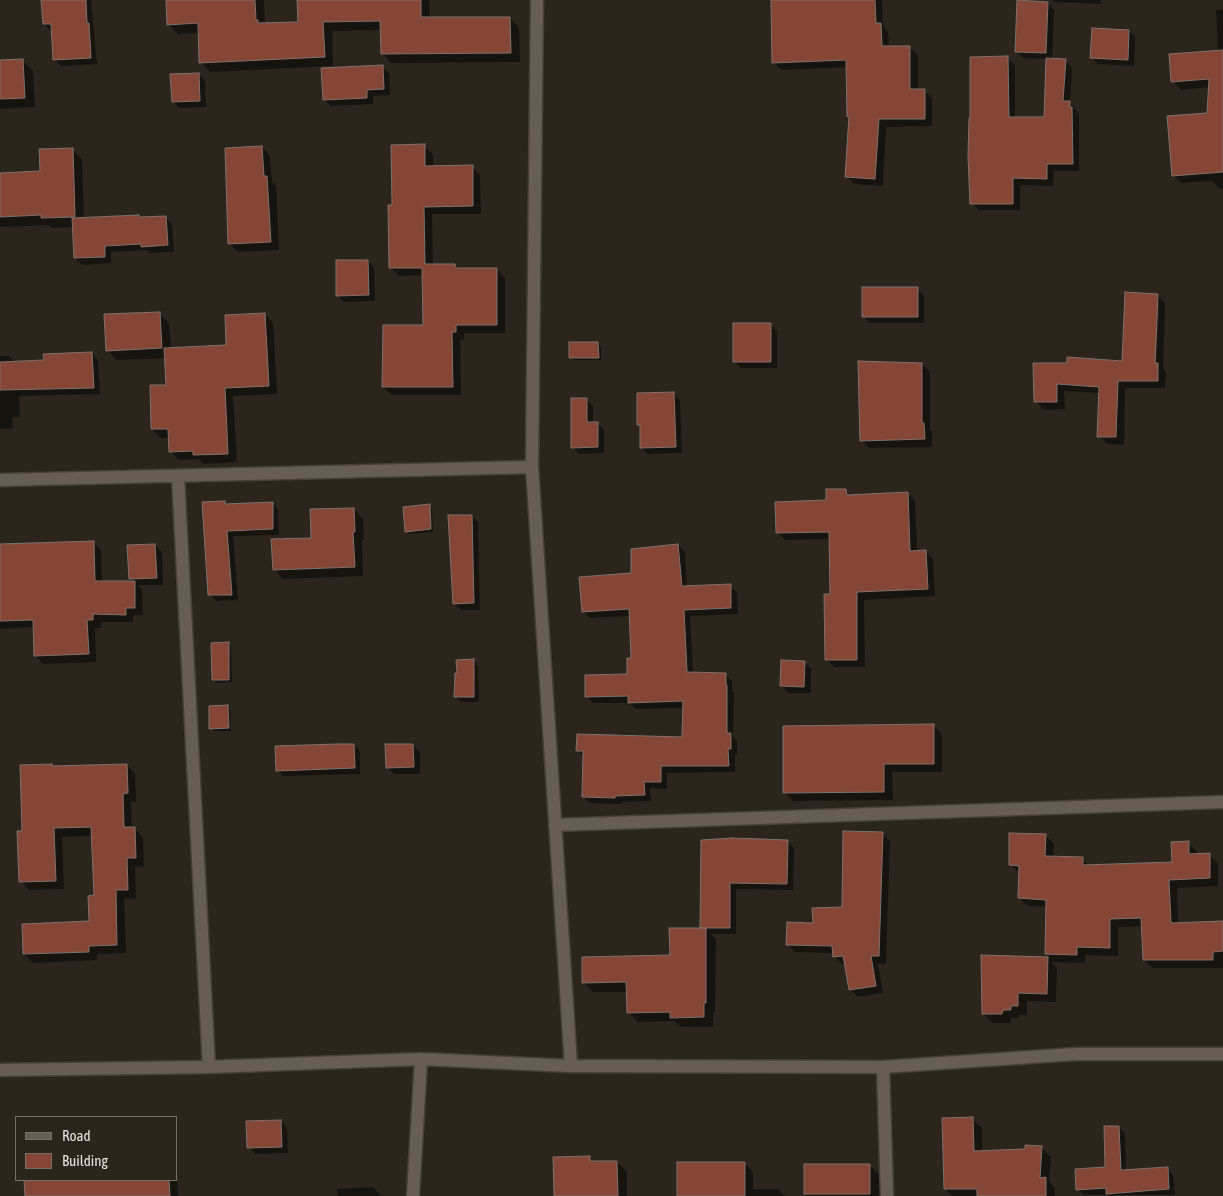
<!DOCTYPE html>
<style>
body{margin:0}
#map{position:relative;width:1223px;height:1196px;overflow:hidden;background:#2c251d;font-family:"Asap Condensed",sans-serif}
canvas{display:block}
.legend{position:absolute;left:15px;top:1116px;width:162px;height:65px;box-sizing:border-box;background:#2c251d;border:1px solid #767069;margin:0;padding:6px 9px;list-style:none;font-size:15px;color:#e5e0da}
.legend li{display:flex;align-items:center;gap:10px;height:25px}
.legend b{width:25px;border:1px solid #767069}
</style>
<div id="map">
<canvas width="1223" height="1196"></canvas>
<ul class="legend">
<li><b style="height:6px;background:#665e54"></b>Road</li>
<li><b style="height:14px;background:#854636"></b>Building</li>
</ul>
</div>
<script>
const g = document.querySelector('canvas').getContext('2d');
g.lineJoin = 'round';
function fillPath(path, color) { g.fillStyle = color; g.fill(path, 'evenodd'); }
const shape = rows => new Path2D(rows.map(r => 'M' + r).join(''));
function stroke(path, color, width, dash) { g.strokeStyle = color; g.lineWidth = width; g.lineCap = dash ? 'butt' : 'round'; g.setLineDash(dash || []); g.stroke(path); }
fillPath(shape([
 [43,0,91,0,97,64,61,66,54,60,53,30,50,30,44,24],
 [167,0,264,0,265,24,299,23,298,0,429,0,430,19,510,18,519,28,520,62,391,63,382,53,382,30,332,31,333,66,210,72,201,62,199,33,178,34,168,24],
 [772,0,882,0,883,26,888,32,889,48,910,48,918,55,918,90,924,90,932,98,932,126,886,127,883,186,854,184,846,176,850,117,848,67,781,70,773,62],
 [1052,0,1101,0,1101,4,1054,2],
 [1048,3,1054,10,1052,59,1065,60,1072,68,1070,103,1079,115,1079,171,1054,171,1053,186,1020,185,1020,210,979,210,972,203,1007,58,1015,65,1015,118,1045,119,1047,59,1023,58,1016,51],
 [1223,9,1223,189,1220,189,1212,181,1181,183,1173,175,1208,114,1210,87,1181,90,1173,81,1218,52,1216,10],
 [1129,31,1135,37,1134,66,1098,64,1092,58],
 [23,61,33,71,35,107,0,109,0,62],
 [382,67,389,73,390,95,373,96,373,104,331,106,324,100],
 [199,74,205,81,206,107,179,108,173,101],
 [424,146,433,154,433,167,472,167,480,175,481,214,432,214,433,265,455,265,460,269,497,269,505,278,505,333,464,333,464,340,460,340,461,395,392,395,383,387,424,326,424,275,399,276,390,267,393,206],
 [262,147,270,156,272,182,276,186,279,250,238,252,229,243,227,200,229,200],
 [72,149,82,159,84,219,165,217,172,224,174,252,149,253,147,250,111,252,111,263,82,265,75,258,73,227,52,228,49,225,0,227,0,174,41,172],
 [368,261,374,268,375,301,344,302,338,295],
 [917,289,924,295,924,323,870,323,863,316],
 [1157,295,1165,303,1163,369,1166,372,1165,388,1125,388,1124,445,1107,444,1099,436,1100,393,1064,391,1065,409,1044,410,1036,402,1068,364,1124,362],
 [1156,301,1159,301,1156,370,1154,369],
 [159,313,169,323,171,349,227,346,265,314,273,323,277,394,233,396,237,462,203,464,199,459,179,460,170,451,170,437,161,438,152,429,167,386,166,358,117,360,107,350],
 [770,324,777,331,777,368,741,368,734,361],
 [598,343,601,346,601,360,574,360,571,357],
 [91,354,98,360,100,394,19,396,20,417,12,417,13,428,0,429,0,356,9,356,16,363,45,362],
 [922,364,930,372,930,430,932,432,932,447,869,448,861,440],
 [673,394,680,400,682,453,648,454,641,447,641,427,639,425],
 [586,399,593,406,593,423,597,423,604,430,604,453,579,454,573,447],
 [846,490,851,496,907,493,915,501,917,552,925,551,933,559,935,596,864,600,865,667,834,667,826,659,831,596,830,539,785,540,777,532],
 [224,502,227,505,272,503,278,509,279,535,233,536,238,600,216,601,209,594],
 [429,505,432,508,433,532,409,534,406,531],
 [354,509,363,519,364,540,362,540,363,576,283,579,274,569],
 [472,516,478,522,480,610,461,610,454,604],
 [93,542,101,550,102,582,133,582,130,579,155,545,162,552,163,585,138,585,142,590,143,615,133,615,133,622,101,622,101,628,95,628,96,662,43,664,35,655,34,627,0,629,0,545],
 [678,545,685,552,687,587,730,586,737,592,738,614,690,616,693,673,725,674,732,681,732,691,734,693,733,737,737,741,737,755,735,755,735,772,667,773,667,789,650,788,651,801,622,802,621,804,590,803,583,797,584,757,577,750,684,739,684,708,636,709,629,703,593,703,586,696,629,675,633,659,631,616,590,618,583,611,633,574],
 [228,643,231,646,232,682,217,683,214,680],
 [473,660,478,666,479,702,461,702,455,696],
 [804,662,811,669,811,693,788,693,782,686],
 [227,707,230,710,231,731,214,731,211,728],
 [933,725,942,734,942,772,892,772,893,800,793,801,784,792],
 [354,745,360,751,360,774,283,776,277,770],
 [413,745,420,752,420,774,394,774,387,767],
 [52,765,54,767,127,765,135,774,136,802,131,802,132,828,134,828,143,837,144,866,135,867,136,898,124,899,126,953,97,954,97,960,33,963,24,954,90,923,96,896,93,836,62,837,64,889,29,890,21,881,23,833],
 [882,833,890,841,886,964,878,964,883,993,858,997,850,989,846,964,842,964,834,956,834,953,795,952,788,944,814,924,843,909],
 [1045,835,1054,844,1053,858,1082,859,1089,866,1173,863,1188,843,1197,851,1197,855,1209,855,1218,863,1218,886,1177,888,1178,924,1223,922,1223,968,1153,968,1144,960,1143,926,1118,927,1118,956,1085,955,1085,963,1051,962,1057,968,1056,1002,1027,1001,1027,1015,1019,1015,1019,1018,1011,1018,1011,1023,992,1023,983,1013,982,957,1051,958,1046,953,1047,907,1028,906,1019,898,1020,873,1010,865],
 [702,841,787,841,794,848,793,890,736,889,736,934,711,934,716,939,715,1012,713,1012,713,1027,681,1027,675,1021,638,1022,628,1012,627,992,593,992,584,983,671,956,703,929],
 [972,1119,982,1128,982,1152,1026,1150,1041,1147,1051,1157,1049,1182,1055,1188,1055,1196,952,1196,945,1189],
 [281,1121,287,1128,288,1153,255,1154,249,1147],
 [1119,1127,1125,1134,1126,1171,1167,1168,1173,1175,1175,1195,1084,1195,1078,1189,1106,1168],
 [589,1158,594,1162,617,1162,627,1172,627,1196,555,1196],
 [176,1160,178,1196,26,1196,26,1180,176,1180],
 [744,1163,753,1172,753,1189,778,1189,785,1196,678,1196],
 [869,1165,880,1175,880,1196,808,1196,805,1193],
 [373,1187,381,1196,338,1196,337,1189]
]), '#0007');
const building = shape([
 [41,0,86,0,87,23,89,23,91,58,53,60,51,24,43,24,41,0],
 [166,0,255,0,256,20,258,20,258,23,298,22,297,0,421,0,421,17,510,17,511,53,381,54,380,21,323,22,325,57,199,63,198,23,167,25,166,0],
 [771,0,875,0,876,23,881,23,882,46,910,46,910,89,925,89,925,119,879,119,875,179,845,177,849,116,847,117,846,60,772,63,771,0],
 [1017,0,1048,2,1046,53,1015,52,1017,0],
 [1092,28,1129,30,1128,60,1090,58,1092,28],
 [1223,50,1223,172,1172,176,1167,116,1207,113,1209,79,1171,82,1169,54,1223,50],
 [1008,56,1009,117,1044,117,1046,58,1066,59,1063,101,1070,101,1070,107,1072,107,1073,164,1047,164,1047,179,1013,178,1013,204,970,204,968,156,969,118,970,118,970,57,1008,56],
 [23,59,25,98,0,99,0,60,23,59],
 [383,65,384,89,367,90,367,98,323,100,321,68,383,65],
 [199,73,200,101,172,102,170,74,199,73],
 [425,144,425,166,473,165,473,206,424,207,425,264,455,264,456,268,497,268,497,325,456,325,456,332,452,332,453,387,382,387,383,325,423,325,422,268,389,268,388,205,392,205,391,145,425,144],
 [262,146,264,176,267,176,271,242,228,244,225,148,262,146],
 [73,148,75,217,41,218,41,215,0,217,0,173,40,171,39,149,73,148],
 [139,215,139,217,166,216,168,245,141,247,141,244,105,246,105,257,74,258,72,218,139,215],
 [336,260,368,260,369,295,336,296,336,260],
 [862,287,918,287,918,317,862,317,862,287],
 [1125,292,1158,294,1155,363,1158,363,1158,381,1118,381,1116,437,1097,437,1099,387,1057,384,1057,402,1034,402,1033,363,1067,363,1067,357,1122,361,1125,292],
 [160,312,162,348,106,351,104,314,160,312],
 [265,313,269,386,225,388,228,454,193,455,193,451,169,452,168,429,151,429,150,385,166,385,164,348,226,345,225,315,265,313],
 [733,323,771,323,771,362,733,362,733,323],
 [569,342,598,342,599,358,569,358,569,342],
 [92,352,94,388,0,390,0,362,44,360,43,354,92,352],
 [858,361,922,363,922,423,924,423,925,439,860,441,858,361],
 [674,392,676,447,640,448,640,425,637,425,637,393,674,392],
 [571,398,587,398,587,422,598,422,598,447,571,448,571,398],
 [826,489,846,489,847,495,908,492,910,551,926,550,928,589,857,592,857,660,825,660,824,594,830,594,829,532,776,533,775,502,826,500,826,489],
 [225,501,225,504,273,502,273,529,227,531,232,595,208,595,202,502,225,501],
 [430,504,431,529,405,532,403,507,430,504],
 [354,508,355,532,353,532,355,567,273,570,271,539,311,538,310,509,354,508],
 [448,515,472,515,474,603,453,604,448,515],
 [94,541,95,581,135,581,135,608,126,608,126,615,93,614,93,620,87,620,89,654,34,656,33,620,0,621,0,544,94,541],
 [155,544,157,578,129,579,127,545,155,544],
 [678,544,682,586,731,584,731,608,684,610,687,672,726,673,726,685,727,685,727,733,731,733,731,749,728,749,729,766,661,766,661,782,644,782,645,795,615,796,615,798,582,797,583,751,576,751,577,734,682,737,683,701,628,703,628,696,585,697,585,675,627,674,627,658,631,658,629,609,582,612,579,577,631,573,631,549,678,544],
 [229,642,229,680,212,680,211,643,229,642],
 [474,659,474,697,454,697,455,673,457,673,456,660,474,659],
 [781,660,805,661,804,687,780,686,781,660],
 [228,705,229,728,209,729,209,706,228,705],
 [934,724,934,764,884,764,884,792,783,793,783,726,934,724],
 [338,744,354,744,355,768,276,771,275,746,338,744],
 [385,744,413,744,414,767,386,768,385,744],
 [52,764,52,766,127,764,128,793,123,794,124,827,135,827,136,858,127,858,128,890,116,890,117,945,89,946,89,952,23,954,22,924,89,921,88,896,94,895,91,827,54,828,56,881,19,882,17,831,22,831,20,765,52,764],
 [843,831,883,832,879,956,871,956,876,986,849,990,843,956,833,957,832,946,786,945,787,922,813,923,812,908,842,907,843,831],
 [1009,833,1046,834,1045,856,1083,857,1083,865,1172,862,1171,842,1189,841,1189,854,1210,853,1210,878,1169,880,1171,923,1223,921,1223,951,1213,952,1213,960,1143,960,1141,918,1110,919,1110,948,1077,947,1077,955,1045,954,1046,900,1018,898,1019,866,1009,865,1009,833],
 [732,838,788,840,787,884,730,883,730,928,700,928,701,840,732,838],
 [669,928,706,928,706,1003,704,1003,704,1017,670,1018,670,1012,627,1013,626,982,582,983,582,957,670,955,669,928],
 [981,955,1048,957,1047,994,1018,993,1018,1006,1011,1006,1011,1010,1003,1010,1002,1014,982,1014,981,955],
 [973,1117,974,1151,1025,1149,1025,1145,1042,1146,1040,1178,1046,1177,1046,1196,977,1196,977,1189,944,1189,942,1118,973,1117],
 [281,1120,282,1147,247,1148,246,1121,281,1120],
 [1104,1126,1119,1126,1121,1170,1168,1167,1169,1189,1106,1194,1106,1188,1076,1190,1075,1169,1105,1167,1104,1126],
 [590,1156,590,1161,617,1161,618,1196,554,1196,553,1157,590,1156],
 [677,1162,745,1162,745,1196,677,1196,677,1162],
 [804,1164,870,1164,870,1194,804,1194,804,1164],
 [24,1180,169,1180,170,1196,25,1196,24,1180]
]);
fillPath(building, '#854636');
stroke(building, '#7f716d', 1);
const minor = shape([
 [537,0,532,467,571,1066],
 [178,477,209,1067],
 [0,480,532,467],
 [555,825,1223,802],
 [883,1067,887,1196],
 [0,1070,209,1067,421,1059,571,1066,883,1067,1076,1054,1223,1054],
 [413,1196,421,1059]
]);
stroke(minor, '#47403a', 15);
stroke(minor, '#665e54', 12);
</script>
